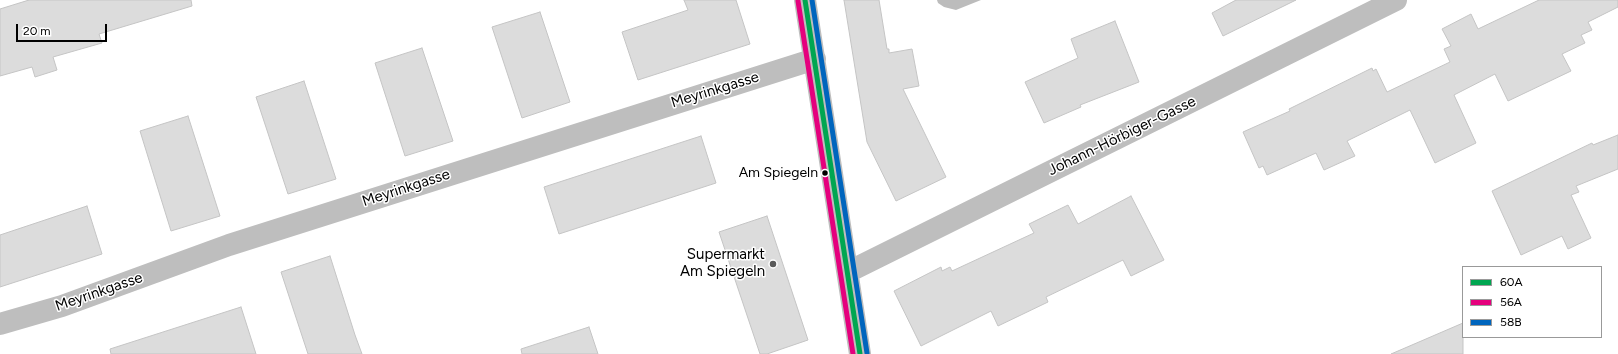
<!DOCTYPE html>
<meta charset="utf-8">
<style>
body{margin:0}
#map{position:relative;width:1618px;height:354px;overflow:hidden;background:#fff;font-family:Figtree,sans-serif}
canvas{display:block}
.legend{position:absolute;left:1462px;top:266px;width:140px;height:72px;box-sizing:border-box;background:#fff;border:1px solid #999;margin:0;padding:5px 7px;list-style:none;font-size:12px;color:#000}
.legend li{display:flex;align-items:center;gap:8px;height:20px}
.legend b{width:20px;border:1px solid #999}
.scale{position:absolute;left:16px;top:24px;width:91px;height:18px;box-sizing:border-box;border:2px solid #000;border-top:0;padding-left:5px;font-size:12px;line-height:14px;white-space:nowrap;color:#000;-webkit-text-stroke:3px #fff;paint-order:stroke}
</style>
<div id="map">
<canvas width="1618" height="354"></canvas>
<ul class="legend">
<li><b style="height:5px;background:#00a651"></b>60A</li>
<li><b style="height:5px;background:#e5007d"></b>56A</li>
<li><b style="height:5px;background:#0065bd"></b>58B</li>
</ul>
<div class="scale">20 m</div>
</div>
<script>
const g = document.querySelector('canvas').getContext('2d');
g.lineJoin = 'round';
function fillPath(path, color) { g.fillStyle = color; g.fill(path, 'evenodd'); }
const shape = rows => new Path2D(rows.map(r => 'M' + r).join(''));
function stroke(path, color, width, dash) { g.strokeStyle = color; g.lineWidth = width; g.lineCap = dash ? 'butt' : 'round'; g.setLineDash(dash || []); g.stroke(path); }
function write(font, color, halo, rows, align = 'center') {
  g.font = font + ' Figtree,sans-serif'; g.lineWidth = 3; g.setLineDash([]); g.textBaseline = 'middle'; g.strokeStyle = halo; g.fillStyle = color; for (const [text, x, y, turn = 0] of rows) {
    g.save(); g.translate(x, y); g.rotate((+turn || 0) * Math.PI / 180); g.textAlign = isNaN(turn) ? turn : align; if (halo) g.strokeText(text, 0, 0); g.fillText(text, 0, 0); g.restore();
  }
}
fillPath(shape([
 [937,0,981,0,956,10,944,7,938,3]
]), '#bcbcbc');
const building = shape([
 [29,0,191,0,192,6,99,34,102,43,53,57,57,70,35,77,32,67,0,76,0,9,29,0],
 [684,0,736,0,750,44,638,80,622,32,688,10,684,0],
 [844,0,879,0,887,49,889,49,889,53,912,49,919,86,903,89,946,177,896,201,867,142,844,0],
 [1236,0,1296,0,1223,36,1212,13,1236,0],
 [1539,0,1618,0,1618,7,1588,22,1592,30,1581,35,1585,43,1562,54,1571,71,1508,101,1495,74,1454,95,1476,143,1435,163,1410,110,1347,141,1355,156,1324,170,1316,153,1267,175,1263,166,1259,168,1243,132,1290,111,1289,109,1372,68,1373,71,1376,69,1387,92,1450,62,1444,49,1451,46,1442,29,1471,14,1478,29,1539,0],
 [540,12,570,102,522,118,492,27,540,12],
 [1115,21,1139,82,1080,105,1081,107,1044,123,1025,82,1078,58,1071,39,1115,21],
 [422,48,453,141,405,156,375,63,422,48],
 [304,81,336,179,288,194,256,97,304,81],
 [188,116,220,216,171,231,140,131,188,116],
 [1618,135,1618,169,1576,186,1579,192,1571,195,1591,238,1568,249,1562,236,1521,255,1492,191,1592,143,1593,145,1618,135],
 [701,136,716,183,559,234,544,187,701,136],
 [1131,196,1164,260,1131,276,1123,260,1046,297,1048,302,998,326,991,311,921,346,894,291,941,267,942,271,950,267,952,271,1034,233,1029,224,1068,205,1078,224,1131,196],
 [87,206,102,254,0,287,0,235,87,206],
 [767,216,808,340,767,354,760,354,719,232,767,216],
 [330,256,355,335,362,354,308,354,281,272,330,256],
 [241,307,256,354,111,354,110,349,241,307],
 [1463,323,1463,354,1391,354,1463,323],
 [589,327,598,354,522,354,521,349,589,327]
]);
fillPath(building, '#dcdcdc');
stroke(building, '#c5c5c5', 1);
stroke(shape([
 [805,0,860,354],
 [848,272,1396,0],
 [0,324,62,306,229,245,815,59]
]), '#bebebe', 22);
stroke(shape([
 [805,0,860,354]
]), '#00a651', 5);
stroke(shape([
 [798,1,853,354]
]), '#e5007d', 5);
stroke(shape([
 [812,0,867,353]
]), '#0065bd', 5);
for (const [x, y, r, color] of [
 [825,173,3.5,"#000"],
 [773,264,4,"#595959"]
]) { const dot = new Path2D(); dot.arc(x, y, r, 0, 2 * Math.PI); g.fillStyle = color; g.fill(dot); stroke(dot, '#fff', 1.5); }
write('14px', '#000', '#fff', [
 ["Am Spiegeln",818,173]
], 'right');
write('15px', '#000', '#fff', [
 ["Meyrinkgasse",715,90,-17],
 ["Johann-Hörbiger-Gasse",1122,136,-26],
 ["Meyrinkgasse",406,188,-18],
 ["Meyrinkgasse",99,292,-19]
]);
write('15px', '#000', '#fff', [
 ["Supermarkt",765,255],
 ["Am Spiegeln",765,272]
], 'right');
</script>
